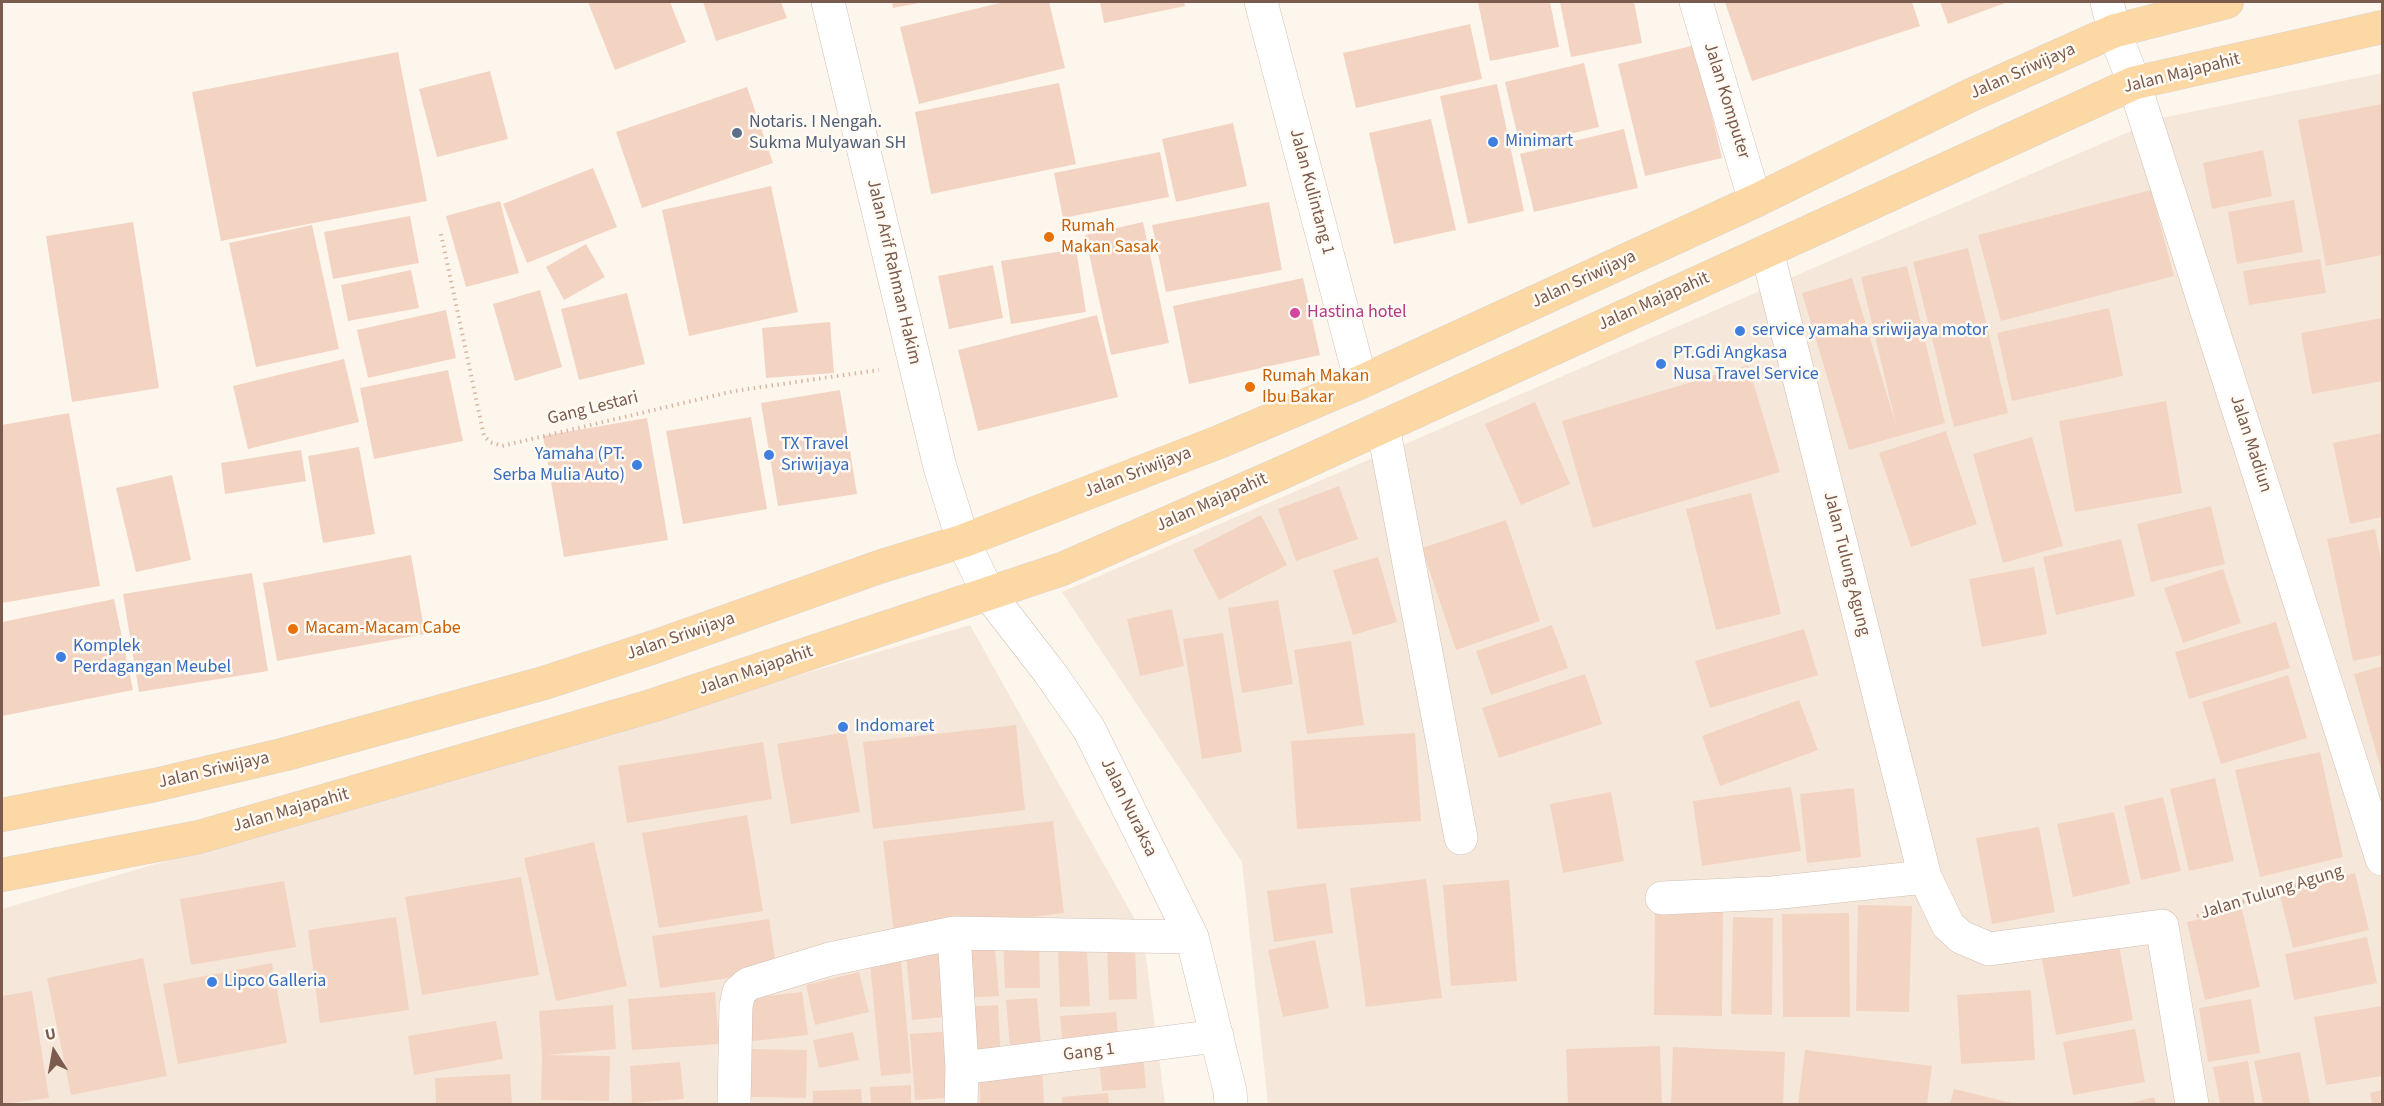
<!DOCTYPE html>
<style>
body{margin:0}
#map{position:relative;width:2384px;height:1106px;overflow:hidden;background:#fdf6ec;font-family:"Source Sans 3",sans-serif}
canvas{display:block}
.frame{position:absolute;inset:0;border:3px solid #7a5b4d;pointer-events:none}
.north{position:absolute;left:24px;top:1022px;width:60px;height:60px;-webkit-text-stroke:4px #fffaf3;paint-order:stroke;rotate:349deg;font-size:16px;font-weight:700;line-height:24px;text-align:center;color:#7a5b4d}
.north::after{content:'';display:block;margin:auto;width:21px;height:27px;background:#7a5b4d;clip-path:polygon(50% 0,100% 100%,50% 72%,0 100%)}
</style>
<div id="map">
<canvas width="2384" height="1106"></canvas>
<div class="frame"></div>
<div class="north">U</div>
</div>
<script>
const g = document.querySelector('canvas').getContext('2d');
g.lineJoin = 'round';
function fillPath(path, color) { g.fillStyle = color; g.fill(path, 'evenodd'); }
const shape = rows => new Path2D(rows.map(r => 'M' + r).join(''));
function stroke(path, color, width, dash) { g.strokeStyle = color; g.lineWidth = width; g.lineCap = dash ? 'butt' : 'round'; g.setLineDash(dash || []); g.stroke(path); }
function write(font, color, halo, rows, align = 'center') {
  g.font = font + ' "Source Sans 3",sans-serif'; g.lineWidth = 5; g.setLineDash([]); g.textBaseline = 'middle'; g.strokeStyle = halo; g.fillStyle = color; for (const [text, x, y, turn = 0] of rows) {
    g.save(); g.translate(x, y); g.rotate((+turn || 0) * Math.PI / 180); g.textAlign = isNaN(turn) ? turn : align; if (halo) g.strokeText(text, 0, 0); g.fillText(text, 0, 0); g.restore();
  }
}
fillPath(shape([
 [2382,73,2382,1104,1268,1104,1242,862,1062,592,2161,118],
 [970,625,1143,934,1165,1104,2,1104,2,909]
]), '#f5e8da');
fillPath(shape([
 [588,2,670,2,686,42,615,70],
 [703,2,781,2,787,18,716,41],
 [892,2,919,2,919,3,893,8],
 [1004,2,1049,2,1065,68,919,104,900,27],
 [1100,2,1184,2,1185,6,1104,23],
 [1478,2,1550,2,1559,47,1490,61],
 [1560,2,1634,2,1642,43,1571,57],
 [1725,2,1912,2,1920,26,1752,81],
 [1940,2,2008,2,1948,24],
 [1470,24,1482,79,1356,108,1343,53],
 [1695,45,1722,158,1645,176,1618,64],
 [398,52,427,201,221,241,192,92],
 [1584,63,1599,127,1520,146,1505,82],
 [490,71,508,139,437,157,419,89],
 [1059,83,1076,164,931,194,915,112],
 [1497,84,1524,211,1468,224,1440,96],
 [747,87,773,163,642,208,616,132],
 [2382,104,2382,255,2326,266,2298,120],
 [1431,119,1456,230,1394,244,1369,133],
 [1233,123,1247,186,1176,202,1162,139],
 [1624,129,1638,188,1534,212,1520,154],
 [2263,150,2272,196,2212,209,2203,163],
 [1160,152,1169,197,1063,218,1054,173],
 [593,168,617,227,527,263,503,204],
 [771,186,798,312,689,336,662,210],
 [2151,190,2174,276,2001,321,1978,235],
 [2294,200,2303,252,2237,264,2228,212],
 [500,201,519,273,466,287,446,216],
 [1269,202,1282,270,1166,292,1152,225],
 [410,216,419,263,333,279,324,232],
 [133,222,159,388,72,402,46,236],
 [1143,222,1169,343,1111,355,1085,235],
 [312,225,339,349,256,367,229,243],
 [586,244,605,277,564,300,546,267],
 [1968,248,2008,413,1954,427,1913,262],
 [1076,249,1086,312,1011,324,1001,261],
 [2320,259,2326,293,2249,305,2243,271],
 [993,265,1003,318,949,329,938,276],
 [1907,266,1945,423,1849,450,1802,293,1852,278,1896,425,1861,277],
 [411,270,419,308,348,321,341,285],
 [1303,278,1320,355,1189,384,1173,306],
 [540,290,562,367,515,381,493,304],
 [627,293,645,364,579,380,561,309],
 [2109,308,2123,376,2012,401,1997,333],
 [446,310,456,358,368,378,357,330],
 [1097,315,1118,397,978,431,958,350],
 [2382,318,2382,381,2312,394,2301,333],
 [830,322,834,373,766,378,762,328],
 [344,359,359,422,248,449,233,386],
 [1748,365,1780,472,1593,528,1562,421],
 [448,370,463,441,374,459,360,388],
 [840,390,857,494,778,506,761,403],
 [2166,401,2182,493,2075,512,2059,421],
 [1535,402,1570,484,1521,505,1485,424],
 [69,413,100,586,2,603,2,425],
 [751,417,767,509,683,524,666,431],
 [647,418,668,540,564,557,543,436],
 [1946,431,1977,524,1911,547,1879,453],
 [2382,433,2382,517,2350,524,2333,443],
 [2032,437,2063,546,2003,563,1973,454],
 [359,447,375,534,323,543,308,456],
 [301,450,306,481,225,494,221,463],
 [172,475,191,560,136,572,116,488],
 [1339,486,1358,539,1296,561,1278,509],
 [1751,493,1781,614,1716,630,1686,509],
 [2211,506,2225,564,2151,582,2137,524],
 [1261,515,1287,565,1219,600,1193,550],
 [1506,520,1540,621,1456,650,1422,548],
 [2375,529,2382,565,2382,655,2353,661,2327,539],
 [2121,539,2135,596,2056,615,2043,557],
 [411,555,425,634,277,661,263,583],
 [1378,557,1397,622,1353,635,1333,570],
 [2034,567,2047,634,1982,647,1969,579],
 [2223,569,2241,623,2183,643,2164,588],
 [252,573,268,671,139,692,123,594],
 [114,599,133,690,2,716,2,622],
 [1278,600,1293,684,1242,693,1228,608],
 [1172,609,1184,666,1140,676,1127,619],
 [2276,622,2290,668,2189,699,2175,652],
 [1552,625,1568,668,1491,695,1476,651],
 [1804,629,1818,675,1710,708,1695,661],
 [1223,633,1242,752,1202,759,1183,639],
 [1351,641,1364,725,1307,734,1294,650],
 [2382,666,2382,773,2354,674],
 [1585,674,1602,724,1499,758,1482,708],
 [2288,675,2307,738,2221,764,2202,702],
 [1799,700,1818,750,1720,786,1702,736],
 [1016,725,1025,810,873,829,863,742],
 [846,732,860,812,791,824,777,744],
 [1415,733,1421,821,1297,829,1291,741],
 [763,742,772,799,627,823,618,766],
 [2320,752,2343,857,2260,877,2235,770],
 [2215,778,2234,861,2189,871,2170,789],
 [1791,787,1801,851,1702,866,1693,801],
 [1854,788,1861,857,1807,863,1800,794],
 [1611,792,1624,861,1563,873,1550,804],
 [2163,797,2181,871,2141,880,2124,806],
 [2114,812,2130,884,2073,897,2057,824],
 [747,815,763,911,659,928,642,833],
 [1053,821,1064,913,894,934,883,841],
 [2039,827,2055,912,1992,924,1976,838],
 [594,842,627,986,556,1001,524,858],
 [2355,873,2369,930,2293,948,2279,892],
 [521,877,539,975,422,995,405,897],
 [1426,879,1442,998,1366,1007,1350,888],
 [1509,880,1517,981,1451,986,1443,885],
 [284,881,296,947,191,965,180,899],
 [1326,883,1333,933,1274,942,1267,891],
 [1858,905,1912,906,1909,1012,1856,1011],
 [1655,908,1723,910,1722,1016,1654,1015],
 [2242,909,2260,987,2205,1000,2187,922],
 [1849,913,1850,1017,1783,1017,1782,914],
 [396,917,409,1010,320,1023,308,930],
 [1733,917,1773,918,1772,1015,1731,1014],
 [769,919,777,971,660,988,652,936],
 [2117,935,2133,1020,2056,1035,2040,949],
 [2367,937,2377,983,2294,1000,2285,954],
 [1003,938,1039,938,1040,988,1005,988],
 [1315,940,1329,1008,1283,1017,1268,950],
 [1135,946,1137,999,1109,1000,1107,947],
 [995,948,999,996,966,998,962,951],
 [1087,950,1090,1006,1060,1007,1058,951],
 [939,951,945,1017,912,1020,906,954],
 [143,958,167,1076,71,1095,47,978],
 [901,961,911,1073,881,1076,870,964],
 [272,963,287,1043,178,1064,163,984],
 [859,972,869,1012,815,1025,806,985],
 [2031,990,2035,1060,1961,1064,1957,995],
 [32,991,49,1098,2,1104,2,996],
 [715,992,719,1044,632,1050,628,999],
 [802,992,808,1035,745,1042,740,999],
 [1037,998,1042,1057,1011,1060,1006,1000],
 [2251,999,2260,1053,2208,1062,2199,1008],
 [613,1005,616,1049,546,1055,610,1056,609,1101,541,1100,542,1055,539,1011],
 [998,1005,1001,1060,965,1062,962,1007],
 [2382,1006,2382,1076,2326,1085,2314,1017],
 [1116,1012,1119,1045,1063,1049,1060,1016],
 [496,1021,503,1059,414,1075,408,1036],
 [2135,1029,2145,1082,2073,1095,2063,1042],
 [955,1031,960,1097,915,1100,910,1034],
 [853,1032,859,1060,819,1068,813,1040],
 [1660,1046,1662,1104,1568,1104,1566,1049],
 [1673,1047,1785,1052,1783,1104,1671,1104],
 [751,1049,807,1050,806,1098,749,1097],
 [1805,1050,1932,1066,1927,1104,1798,1104],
 [2300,1052,2310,1104,2263,1104,2254,1061],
 [1143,1054,1146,1088,1102,1091,1099,1057],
 [2248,1061,2255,1104,2220,1104,2213,1067],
 [680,1062,684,1099,632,1103,630,1066],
 [1042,1067,1044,1103,980,1104,979,1069],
 [510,1074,512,1104,436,1104,435,1078],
 [911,1085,911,1104,871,1104,870,1087],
 [861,1089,862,1104,813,1104,813,1091],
 [1954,1089,2016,1104,1950,1104],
 [2382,1090,2382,1104,2372,1104,2370,1093],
 [1108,1093,1109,1104,1062,1104,1062,1097],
 [2154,1097,2156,1104,2128,1104]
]), '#f3d4c3');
const minor = shape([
 [828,2,940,467,963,541,988,593,1050,673,1089,729,1192,937,1230,1091,1231,1104],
 [1261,2,1361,382],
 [1696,2,1755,201],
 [2107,2,2114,31,2134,83,2382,859],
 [1767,251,1925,877,1948,925,1961,937,1989,949,2162,926,2192,1104],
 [1383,426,1461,838],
 [1662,898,1772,893,1925,877],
 [954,933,962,1068,961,1104],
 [962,1068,1217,1036],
 [734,1104,736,1006,739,992,748,984,830,959,954,933,1192,937]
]);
const major = shape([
 [2,815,155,785,286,754,544,683,654,647,879,567,963,541,1219,442,1361,382,1755,201,1971,95,2114,31,2227,2],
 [2,875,199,837,651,706,1062,569,1286,471,2134,83,2382,27]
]);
stroke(minor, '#d3bfb3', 34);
stroke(major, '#dcd4d1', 34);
stroke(shape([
 [441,234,484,436,490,442,502,446,734,391,879,370],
 [2197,916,2345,870]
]), '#d9b7a5', 4, [1.5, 4.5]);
stroke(minor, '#fff', 33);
stroke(major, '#fbd8a4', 33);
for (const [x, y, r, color] of [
 [737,133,6,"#5c6f8a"],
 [1493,142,6,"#3f7fe0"],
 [1049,237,6,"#e8710a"],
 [1295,313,6,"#d1479c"],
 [1740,331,6,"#3f7fe0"],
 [1661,364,6,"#3f7fe0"],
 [1250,387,6,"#e8710a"],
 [769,455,6,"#3f7fe0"],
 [637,465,6,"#3f7fe0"],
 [293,629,6,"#e8710a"],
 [61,657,6,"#3f7fe0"],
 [843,727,6,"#3f7fe0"],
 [212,982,6,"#3f7fe0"]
]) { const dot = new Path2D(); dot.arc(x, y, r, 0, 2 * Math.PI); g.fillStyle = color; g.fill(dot); stroke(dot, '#fffaf3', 2); }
write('18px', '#7a5b4d', '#fffaf3', [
 ["Jalan Sriwijaya",2023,72,-24],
 ["Jalan Majapahit",2182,74,-14],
 ["Jalan Komputer",1726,101,73],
 ["Jalan Kulintang 1",1311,192,75],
 ["Jalan Arif Rahman Hakim",893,272,77],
 ["Jalan Sriwijaya",1584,280,-25],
 ["Jalan Majapahit",1654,302,-24],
 ["Gang Lestari",593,409,-14],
 ["Jalan Madiun",2250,444,72],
 ["Jalan Sriwijaya",1138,473,-21],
 ["Jalan Majapahit",1212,503,-24],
 ["Jalan Tulung Agung",1846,564,76],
 ["Jalan Sriwijaya",681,637,-19],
 ["Jalan Majapahit",756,671,-19],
 ["Jalan Sriwijaya",214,771,-13],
 ["Jalan Nuraksa",1128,808,64],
 ["Jalan Majapahit",291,811,-16],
 ["Jalan Tulung Agung",2272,893,-17],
 ["Gang 1",1089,1053,-7]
]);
write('18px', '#4e5e75', '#fffaf3', [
 ["Notaris. I Nengah.",749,123],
 ["Sukma Mulyawan SH",749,144]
], 'left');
write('18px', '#366cbe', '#fffaf3', [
 ["Minimart",1505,142],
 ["service yamaha sriwijaya motor",1752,331],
 ["PT.Gdi Angkasa",1673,354],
 ["Nusa Travel Service",1673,375],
 ["TX Travel",781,445],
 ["Sriwijaya",781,466],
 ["Yamaha (PT.",625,455,"right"],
 ["Serba Mulia Auto)",625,476,"right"],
 ["Komplek",73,647],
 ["Perdagangan Meubel",73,668],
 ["Indomaret",855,727],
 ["Lipco Galleria",224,982]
], 'left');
write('18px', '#c56008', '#fffaf3', [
 ["Rumah",1061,227],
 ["Makan Sasak",1061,248],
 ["Rumah Makan",1262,377],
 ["Ibu Bakar",1262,398],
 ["Macam-Macam Cabe",305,629]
], 'left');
write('18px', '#b23c85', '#fffaf3', [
 ["Hastina hotel",1307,313]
], 'left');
</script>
